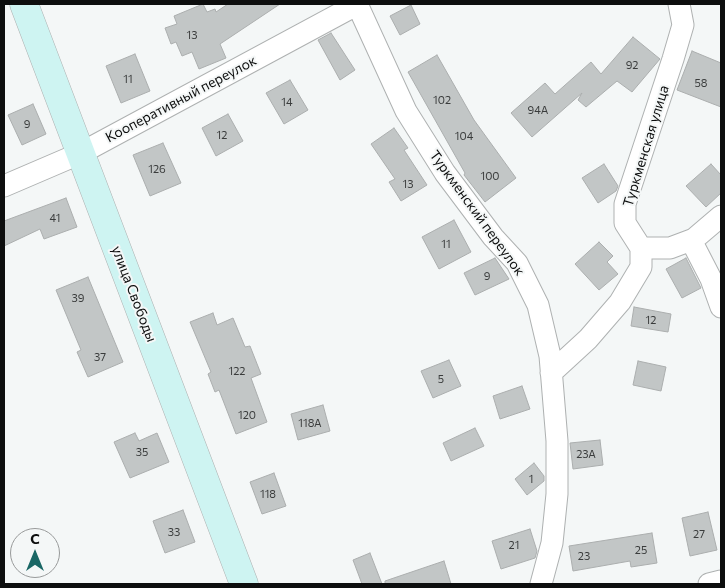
<!DOCTYPE html>
<meta charset="utf-8">
<style>
body{margin:0}
#map{position:relative;width:725px;height:588px;overflow:hidden;background:#f4f7f7;font-family:Commissioner,sans-serif}
canvas{display:block}
.frame{position:absolute;inset:0;border:5px solid #0d0e0e;pointer-events:none}
.north{position:absolute;left:10px;top:528px;width:50px;height:50px;box-sizing:border-box;background:#f4f7f7;border:1px solid #989a9a;border-radius:50%;rotate:0deg;font-size:14px;font-weight:700;line-height:20px;text-align:center;color:#0d0e0e}
.north::after{content:'';display:block;margin:auto;width:18px;height:22px;background:#1a6765;clip-path:polygon(50% 0,100% 100%,50% 72%,0 100%)}
</style>
<div id="map">
<canvas width="725" height="588"></canvas>
<div class="frame"></div>
<div class="north">С</div>
</div>
<script>
const g = document.querySelector('canvas').getContext('2d');
g.lineJoin = 'round';
function fillPath(path, color) { g.fillStyle = color; g.fill(path, 'evenodd'); }
const shape = rows => new Path2D(rows.map(r => 'M' + r).join(''));
function stroke(path, color, width, dash) { g.strokeStyle = color; g.lineWidth = width; g.lineCap = dash ? 'butt' : 'round'; g.setLineDash(dash || []); g.stroke(path); }
function write(font, color, halo, rows, align = 'center') {
  g.font = font + ' Commissioner,sans-serif'; g.lineWidth = 4; g.setLineDash([]); g.textBaseline = 'middle'; g.strokeStyle = halo; g.fillStyle = color; for (const [text, x, y, turn = 0] of rows) {
    g.save(); g.translate(x, y); g.rotate((+turn || 0) * Math.PI / 180); g.textAlign = isNaN(turn) ? turn : align; if (halo) g.strokeText(text, 0, 0); g.fillText(text, 0, 0); g.restore();
  }
}
const building = shape([
 [203,4,207,12,215,9,216,12,228,4,280,4,220,44,226,58,199,69,192,52,182,56,176,42,171,44,165,28,177,24,174,16,203,4],
 [411,5,420,24,400,35,390,16,411,5],
 [331,33,355,70,340,80,318,40,331,33],
 [633,37,660,59,632,92,617,81,586,107,578,100,582,93,532,137,511,113,545,83,555,94,591,62,601,74,633,37],
 [692,51,721,63,721,107,677,90,692,51],
 [135,54,150,91,121,103,106,66,135,54],
 [437,55,474,120,516,178,485,202,464,175,465,173,408,72,437,55],
 [290,80,308,110,284,124,266,93,290,80],
 [33,104,46,134,22,145,8,115,33,104],
 [228,114,243,141,216,156,202,128,228,114],
 [394,128,408,148,404,150,427,185,401,201,389,182,395,179,371,144,394,128],
 [163,143,181,183,150,196,133,155,163,143],
 [604,164,618,186,616,191,598,203,582,178,604,164],
 [711,164,721,175,721,193,706,207,686,186,711,164],
 [66,198,77,227,44,239,40,229,4,246,4,221,66,198],
 [454,220,471,252,439,269,422,237,454,220],
 [599,242,613,256,607,262,618,274,599,290,575,264,599,242],
 [495,258,509,279,475,295,464,273,495,258],
 [686,258,701,288,682,298,666,269,686,258],
 [88,277,123,362,88,377,77,352,81,350,56,290,88,277],
 [634,307,671,314,668,332,631,326,634,307],
 [213,313,217,325,233,318,245,347,250,346,261,374,251,378,267,422,236,434,219,390,215,392,208,374,211,372,190,322,213,313],
 [449,360,461,386,433,398,421,371,449,360],
 [638,361,666,367,661,391,633,385,638,361],
 [522,386,530,409,500,419,493,396,522,386],
 [323,405,330,431,298,440,291,414,323,405],
 [475,428,484,446,451,461,443,443,475,428],
 [135,433,139,441,157,433,169,462,130,478,114,442,135,433],
 [600,440,603,465,573,469,570,443,600,440],
 [534,463,544,476,544,481,527,495,515,479,534,463],
 [274,473,286,506,262,514,250,482,274,473],
 [183,510,195,542,165,553,153,521,183,510],
 [708,512,717,550,690,556,682,518,708,512],
 [530,529,537,551,535,558,501,569,492,541,530,529],
 [652,533,657,563,631,567,630,561,573,571,569,546,652,533],
 [370,553,382,584,362,584,353,560,370,553],
 [444,561,451,584,385,584,385,581,444,561]
]);
fillPath(building, '#c2c6c6');
stroke(building, '#abaeae', 1);
const street = shape([
 [357,4,406,111,445,173,493,237,517,263,538,305,550,356,557,441,557,494,552,543,541,584],
 [4,186,81,153,356,5],
 [694,239,694,246,711,279,721,307],
 [641,248,670,248,694,239,721,216],
 [551,373,588,339,620,302,641,267,641,248,625,223,625,204,673,59,683,25,679,4],
 [709,584,721,581]
]);
const secondary = shape([
 [24,4,244,584]
]);
stroke(street, '#aeb1b1', 23);
stroke(secondary, '#aeb1b1', 29);
stroke(street, '#fff', 21);
stroke(secondary, '#cef4f2', 28);
write('11px', '#3a3c3c', null, [
 ["13",192,35],
 ["92",632,65],
 ["11",128,79],
 ["58",701,83],
 ["102",442,100],
 ["14",287,102],
 ["94А",538,110],
 ["9",27,124],
 ["12",222,135],
 ["104",464,136],
 ["126",157,169],
 ["100",490,176],
 ["13",408,184],
 ["41",55,218],
 ["11",446,244],
 ["9",487,276],
 ["39",78,298],
 ["12",651,320],
 ["37",100,357],
 ["122",237,371],
 ["5",441,379],
 ["120",247,415],
 ["118А",310,423],
 ["35",142,452],
 ["23А",586,454],
 ["1",531,479],
 ["118",268,494],
 ["33",174,532],
 ["27",699,534],
 ["21",514,545],
 ["25",641,550],
 ["23",584,556]
]);
write('14px', '#0d0e0e', '#f4f7f7', [
 ["Кооперативный переулок",181,99,-28],
 ["Туркменская улица",646,146,-73],
 ["Туркменский переулок",477,213,54],
 ["улица Свободы",134,294,69]
]);
</script>
